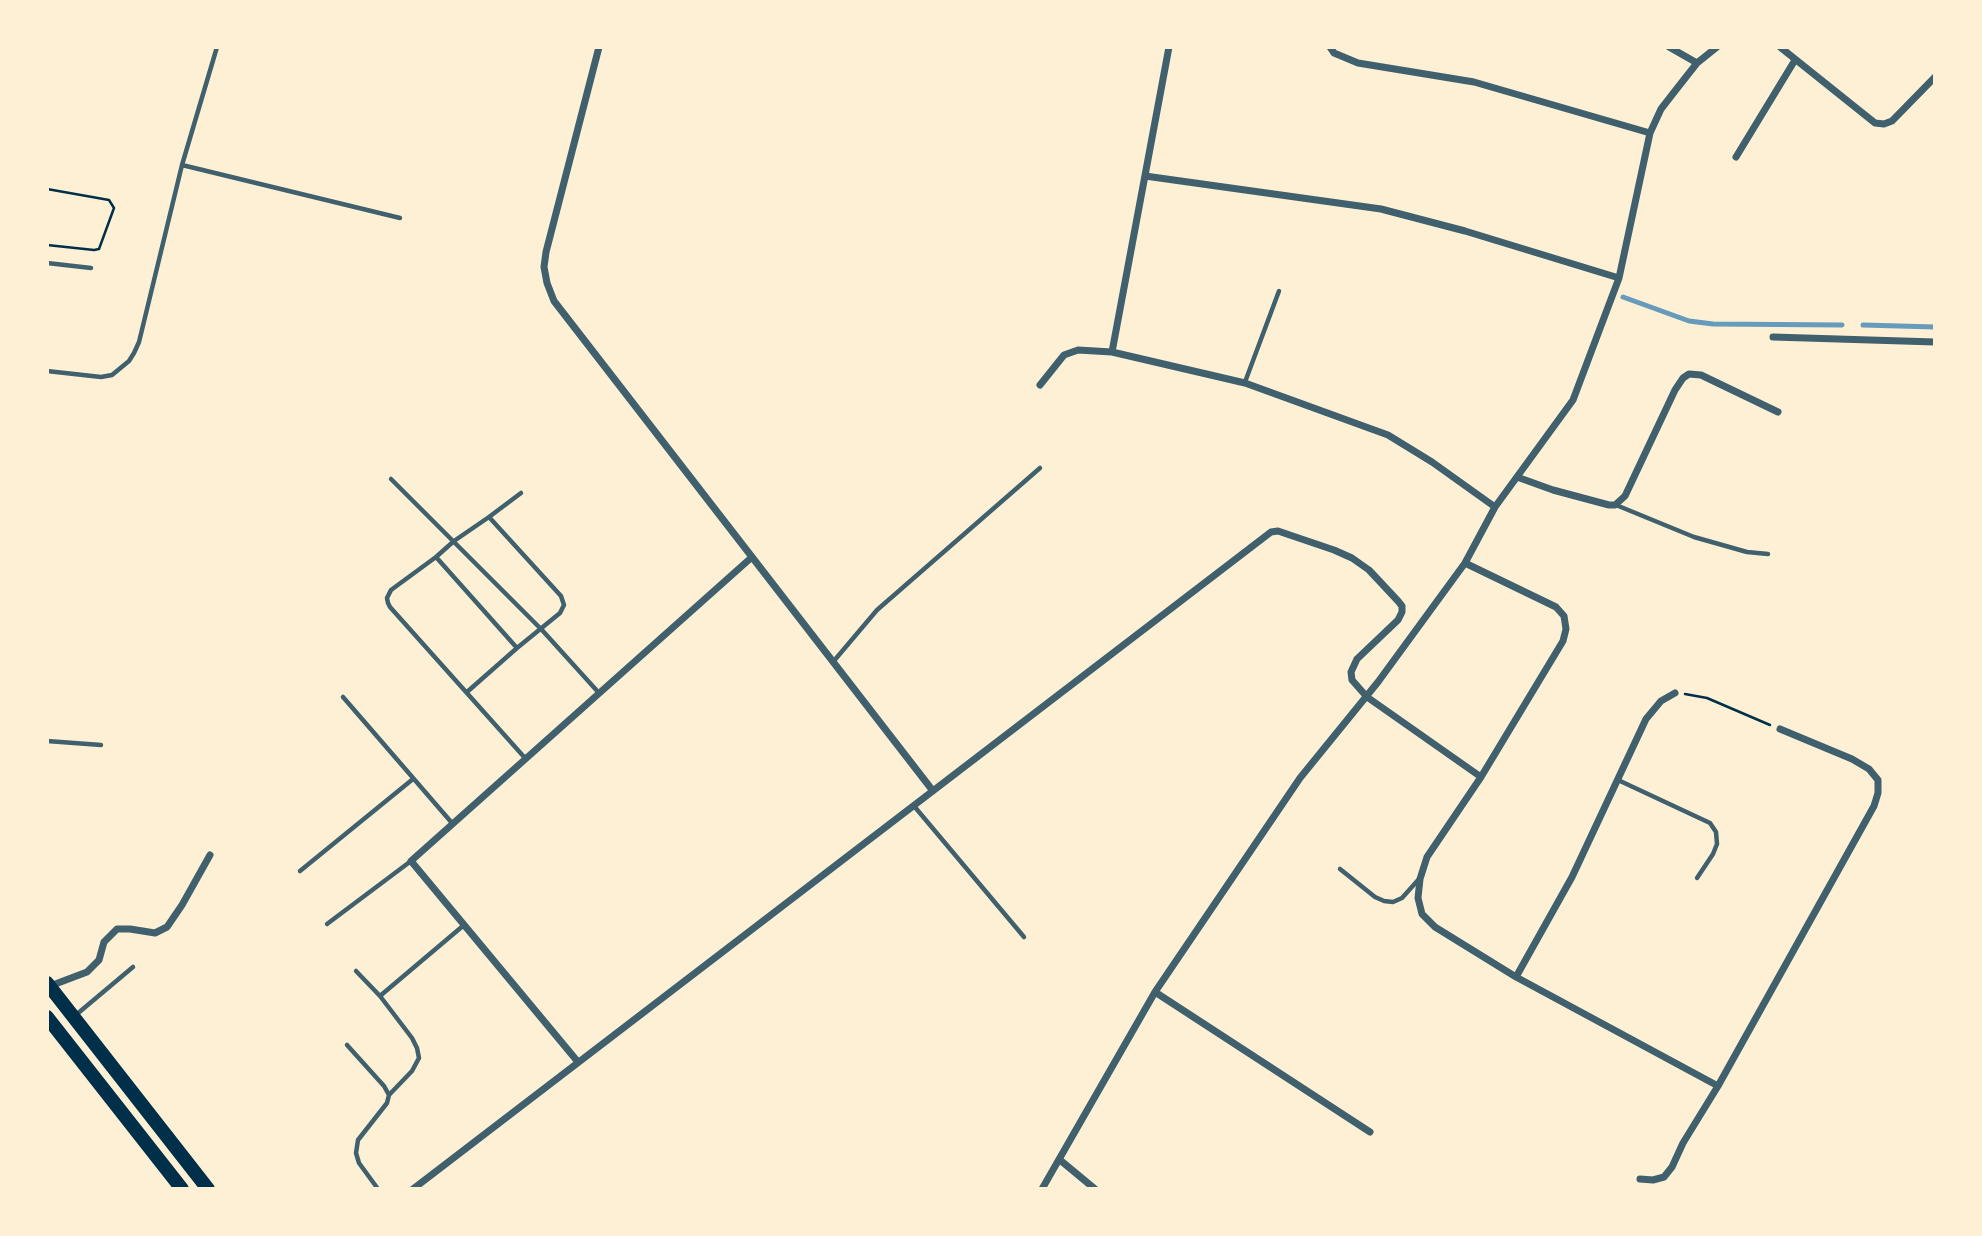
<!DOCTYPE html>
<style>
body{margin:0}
#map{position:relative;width:1982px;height:1236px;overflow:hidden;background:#fdf0d5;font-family:"Archivo Narrow",sans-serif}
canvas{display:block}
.frame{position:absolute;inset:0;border:49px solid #fdf0d5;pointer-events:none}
</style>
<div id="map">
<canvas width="1982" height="1236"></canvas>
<div class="frame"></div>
</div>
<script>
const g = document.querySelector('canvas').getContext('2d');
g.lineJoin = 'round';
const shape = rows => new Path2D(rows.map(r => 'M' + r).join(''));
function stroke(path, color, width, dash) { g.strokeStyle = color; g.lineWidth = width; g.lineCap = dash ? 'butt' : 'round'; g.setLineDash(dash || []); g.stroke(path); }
stroke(shape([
 [1623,297,1689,321,1713,324,1842,325],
 [1863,325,1935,327]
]), '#669bbc', 5);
stroke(shape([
 [47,189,109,200,114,208,99,249,94,250,47,245],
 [1685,694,1707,698,1770,725]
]), '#003049', 2.5);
stroke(shape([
 [182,165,400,218],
 [47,263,91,268],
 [47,371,101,377,112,375,129,361,134,353,139,342,182,165,217,47],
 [1245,382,1279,291],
 [391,479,542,630,599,693],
 [1616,505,1694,537,1747,552,1768,554],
 [489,517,521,493],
 [436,557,454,541,489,517,561,596,564,605,560,613,517,648],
 [833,662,877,610,1040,468],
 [467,692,517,648,436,557,391,590,387,598,388,603,390,607,525,758],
 [343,697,452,823],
 [47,741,101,745],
 [1618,780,1710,823,1716,832,1717,844,1713,854,1697,878],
 [914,806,1024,937],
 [1340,869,1375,897,1384,901,1393,902,1402,898,1419,879],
 [300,871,413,779],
 [327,924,411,861],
 [356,971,380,996],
 [77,1014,133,967],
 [347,1045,384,1086,389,1095,387,1103,358,1140,356,1153,359,1163,378,1189],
 [389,1095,412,1071,419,1058,417,1048,412,1038,380,996,464,925]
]), '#3f606c', 4.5);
stroke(shape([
 [599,47,546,252,544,267,547,283,554,301,933,791],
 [1330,47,1334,53,1358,63,1474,82,1650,133,1661,109,1675,91,1697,63,1717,47],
 [1669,47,1697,63],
 [1780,47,1875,123,1884,124,1892,121,1935,77],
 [1736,157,1795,60],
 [1145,176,1381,209,1465,231,1619,278],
 [1773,337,1935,342],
 [1112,352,1169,47],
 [1040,385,1064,355,1078,350,1112,352,1245,383,1388,435,1432,462,1495,507],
 [1517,477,1553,490,1609,505,1615,505,1625,496,1675,390,1683,378,1689,374,1701,375,1778,412],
 [1465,563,1556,607,1564,616,1566,629,1563,641,1481,777,1427,857,1420,879,1418,898,1422,914,1435,927,1516,977,1718,1086,1683,1143,1672,1167,1664,1177,1653,1180,1640,1179],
 [1516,977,1572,877,1646,719,1661,701,1675,693],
 [50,986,87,972,99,960,104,942,117,929,130,929,155,933,167,927,182,905,210,855],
 [1155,992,1370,1132],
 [578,1062,411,861,752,557],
 [1718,1086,1874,806,1878,793,1878,780,1869,769,1852,759,1780,729],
 [1060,1160,1095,1189],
 [413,1189,1271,532,1278,531,1334,550,1352,558,1369,570,1398,601,1402,606,1402,612,1398,620,1357,659,1351,672,1352,680,1367,697,1481,777],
 [1042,1189,1155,992,1300,778,1378,682,1465,563,1495,507,1573,400,1619,278,1650,133]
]), '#3f606c', 7);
stroke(shape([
 [47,983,208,1189],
 [47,1017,182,1189]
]), '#003049', 14);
</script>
